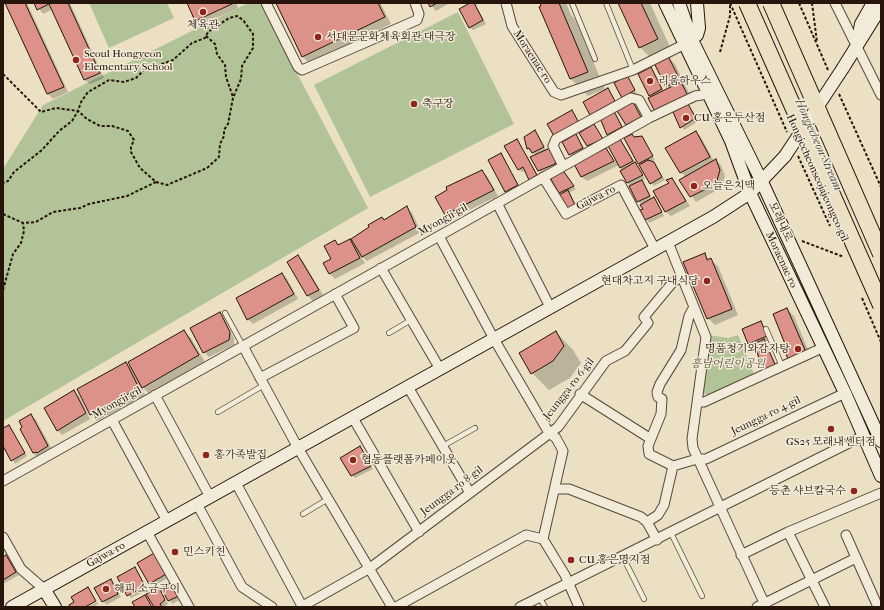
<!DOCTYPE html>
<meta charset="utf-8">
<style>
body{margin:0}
#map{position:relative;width:884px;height:610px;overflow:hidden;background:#ebe0c4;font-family:"IM FELL French Canon",serif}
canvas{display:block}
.frame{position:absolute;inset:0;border:4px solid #27140a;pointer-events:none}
</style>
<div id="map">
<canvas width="884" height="610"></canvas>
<div class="frame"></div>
</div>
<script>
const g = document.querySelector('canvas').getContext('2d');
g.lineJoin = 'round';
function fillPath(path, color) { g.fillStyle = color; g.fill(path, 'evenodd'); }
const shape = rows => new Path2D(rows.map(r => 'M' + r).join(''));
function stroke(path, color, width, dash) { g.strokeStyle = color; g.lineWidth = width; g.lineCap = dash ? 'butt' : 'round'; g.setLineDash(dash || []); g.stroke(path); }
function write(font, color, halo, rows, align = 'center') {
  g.font = font + ' "IM FELL French Canon","Noto Serif KR",serif'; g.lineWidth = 3; g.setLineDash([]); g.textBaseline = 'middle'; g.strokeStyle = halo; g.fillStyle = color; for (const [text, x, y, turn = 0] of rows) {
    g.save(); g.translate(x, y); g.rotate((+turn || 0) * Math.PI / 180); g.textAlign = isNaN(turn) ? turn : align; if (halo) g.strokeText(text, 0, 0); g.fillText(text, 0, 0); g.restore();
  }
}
fillPath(shape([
 [89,3,167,3,174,18,109,48],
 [248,3,260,3,368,208,3,421,3,169,43,105],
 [458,12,514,124,370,197,314,85],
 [709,335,728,338,738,335,754,374,707,395,703,393,710,346,708,344]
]), '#b2c398');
fillPath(shape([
 [740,3,785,3,881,223,881,322]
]), '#ebe0c4');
fillPath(shape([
 [6,3,27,3,68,92,53,99,48,94],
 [35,3,70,3,104,78,90,84,85,80,53,9,43,14],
 [188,3,236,3,238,8,201,25,196,20],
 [277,3,383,3,381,4,391,24,309,63,303,57],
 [429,3,450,3,436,11],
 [471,3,481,3,476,5,486,24,473,30,469,27],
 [541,3,566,3,571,15,575,19,605,89,588,96,571,79,541,7,543,6],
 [619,3,650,3,674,56,669,58,675,64,694,103,688,105,699,121,684,130,674,112,662,118,656,111,650,95,651,68,664,91,670,89,655,63,640,47],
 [627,77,637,94,626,100,623,97],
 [608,89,617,104,593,118,590,115],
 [633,104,643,120,630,127,627,124],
 [614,112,625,130,611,137,608,134],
 [594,125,605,142,591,148,588,145],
 [535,132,546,150,559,164,542,174,532,157,536,155,528,149,525,137],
 [696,132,701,137,714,161,716,160,721,165,725,176,721,188,696,202,681,180,686,177,681,172],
 [576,136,586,151,573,158,564,143],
 [642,138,655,160,651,162,656,166,665,180,654,186,625,139],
 [517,140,539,179,533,182,525,170,522,172,518,169],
 [620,140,638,167,645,179,641,180,652,199,654,198,657,202,664,216,649,223,642,211,644,209,641,204,638,201,619,165,587,181,582,177,606,149,615,161,617,160],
 [501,154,520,189,509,194,506,191],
 [562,170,576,189,569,193,578,209,559,193],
 [482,171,487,176,498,196,451,219,436,197],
 [672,179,690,206,671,216,666,212,655,192,670,184],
 [407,208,412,213,421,232,367,261,360,255,365,263,335,279,330,274,325,264,332,259,334,241,339,246,349,240,355,246,384,221],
 [704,255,718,266,738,315,715,325,708,318],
 [298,256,303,261,323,295,313,301,308,296],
 [282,274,287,279,298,299,253,324,248,319],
 [787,309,794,316,812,359,796,365,789,359,786,344],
 [220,314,224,319,234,338,234,345,209,357,204,352],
 [760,322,770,340,765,342,779,370,756,346,752,347,749,344,743,329],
 [184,332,191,338,205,362,149,394,141,385,145,395,97,421,91,414,126,363,134,371],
 [556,332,573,350,581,363,570,378,549,390,532,373],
 [74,392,79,396,90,419,62,435,58,430],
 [31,415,36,420,53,451,38,458,33,453],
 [9,426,27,456,15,464,3,444,3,429],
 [360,447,373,469,355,478,352,475],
 [6,556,19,575,3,584,3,558],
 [159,556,171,576,153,587,138,564],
 [135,568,147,590,131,598,118,577],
 [111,580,121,597,106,605,96,588],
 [172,584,182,599,172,604,163,589],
 [158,588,168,604,163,607,155,607],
 [97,602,98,604,93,607,87,607]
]), '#0003');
const building = shape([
 [5,3,25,3,64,87,47,94,5,3],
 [34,3,68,3,100,73,84,80,49,4,37,10,34,3],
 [187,3,234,3,195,21,187,3],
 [276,3,378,3,385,17,302,57,276,3],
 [428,3,437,3,430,7,428,3],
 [470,3,474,3,483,20,469,28,459,9,470,3],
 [540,3,559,3,588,72,570,79,539,7,541,6,540,3],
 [618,3,641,3,658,39,639,48,618,3],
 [668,56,680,80,666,87,654,63,668,56],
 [651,67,662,89,649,96,638,74,651,67],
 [627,75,635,90,622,98,614,83,627,75],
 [681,82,688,96,655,112,648,98,681,82],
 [608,88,615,101,590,115,583,102,608,88],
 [633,102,641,117,626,125,617,111,633,102],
 [688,104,696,118,680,128,673,112,688,104],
 [572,110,579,123,554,136,547,124,572,110],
 [614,111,622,127,607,135,600,118,614,111],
 [594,124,603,139,587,146,579,133,594,124],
 [535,130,544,147,532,153,529,148,527,149,524,137,535,130],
 [696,131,710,157,680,173,665,148,696,131],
 [576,134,583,148,569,155,562,142,576,134],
 [632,134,634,137,642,136,653,156,638,164,624,138,632,134],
 [517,139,537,175,529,180,523,167,518,170,504,146,517,139],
 [620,139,633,161,620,168,608,146,620,139],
 [550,148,556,160,555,164,538,171,530,157,550,148],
 [606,148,614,161,581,177,574,164,606,148],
 [501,153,518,185,505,192,488,160,501,153],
 [716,159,720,170,716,184,690,197,679,180,716,159],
 [648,160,654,162,662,177,650,184,639,165,648,160],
 [635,162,643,175,627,183,620,171,635,162],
 [562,169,574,186,559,193,549,176,562,169],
 [482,170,494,190,445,215,435,197,447,190,446,187,482,170],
 [672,178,686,201,665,212,653,191,669,183,666,180,672,178],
 [642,180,650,196,637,202,629,186,642,180],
 [568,190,575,205,568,210,559,195,568,190],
 [654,197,662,212,645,220,640,210,643,209,640,205,654,197],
 [407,206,416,227,362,257,351,239,369,227,368,225,382,217,384,220,407,206],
 [350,239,360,258,329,274,323,263,331,259,324,246,335,240,338,245,350,239],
 [705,253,707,260,711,258,732,309,707,319,683,262,705,253],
 [298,255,319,290,307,296,287,262,298,255],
 [282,273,294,294,247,320,236,298,282,273],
 [787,308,806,352,788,359,782,344,785,344,773,314,787,308],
 [220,312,230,332,229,340,203,353,190,328,220,312],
 [761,321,767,336,748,344,742,329,761,321],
 [184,330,199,355,142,388,128,362,184,330],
 [556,331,564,346,553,361,531,374,519,353,556,331],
 [764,339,776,367,764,372,754,344,764,339],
 [126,362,139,388,90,415,77,389,126,362],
 [74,390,86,413,57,431,44,408,74,390],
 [31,414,48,446,37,453,36,452,33,453,20,429,22,427,19,421,31,414],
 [9,425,25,453,11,461,3,446,3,428,9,425],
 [360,446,371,466,351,476,340,458,360,446],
 [156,552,168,573,149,584,137,563,156,552],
 [6,555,16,572,3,580,3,557,6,555],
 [135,567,145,586,127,596,117,577,135,567],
 [111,579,118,594,102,602,94,588,111,579],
 [172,582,179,596,168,601,161,588,172,582],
 [88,587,96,601,85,607,70,607,69,605,74,602,71,597,88,587],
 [159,587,165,600,160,604,162,607,154,607,146,594,159,587],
 [145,595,152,607,135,607,132,602,145,595]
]);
fillPath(building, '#dd9289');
stroke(building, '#27140a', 1);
const lane = shape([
 [572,3,595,59],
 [606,3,633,70],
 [225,313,243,346],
 [766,329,782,366],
 [389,333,411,320],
 [218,412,264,385],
 [443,446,475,428],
 [303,514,328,499],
 [671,533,702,596],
 [623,557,644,599],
 [540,598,545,607]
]);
const street = shape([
 [266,3,298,67,302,70,417,20,419,14,415,3],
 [506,3,512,26,554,92,561,95,633,70,683,45],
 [835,3,881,95],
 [563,166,553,146,556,139,631,98,639,100,649,118],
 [543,177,566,214,621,185,655,249],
 [497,203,550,307],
 [439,236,494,339,549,433,556,438,563,451,543,539,565,575,579,607],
 [668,242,706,337,692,439,693,448,766,607],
 [381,268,440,369],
 [694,307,689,316,681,350,660,384,657,392,658,397,662,399,661,414,648,446,649,454,673,466,697,459,706,459,845,393],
 [243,346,298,448,392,607],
 [260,378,354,328,335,294],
 [408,387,470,493],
 [580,394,651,439],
 [155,395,210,497],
 [698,402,704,402,822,348],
 [353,418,419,532],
 [112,420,167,521],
 [3,481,649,118,695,96,708,94],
 [236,483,302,606],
 [555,489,569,489,641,517,647,522,657,540],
 [197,504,242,587,272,607],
 [647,522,658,515,664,505,673,466],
 [147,532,189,607],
 [788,532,825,607],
 [846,535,878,607],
 [3,537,21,569,44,589],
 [741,555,788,532,881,493],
 [301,607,370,568,558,427,606,361,625,351,648,323,644,317,673,282,682,276],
 [396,607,526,535,543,539],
 [520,607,863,436],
 [757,607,856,558]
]);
const secondary = shape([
 [665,3,731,141,750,193,845,393,881,476],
 [679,3,692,40,762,182,881,441],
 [858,39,861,24,873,3],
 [686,43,697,35,699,28,697,3],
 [843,68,881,7],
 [44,589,55,607],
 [12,607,713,217,750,193,785,156]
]);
stroke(lane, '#584738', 6);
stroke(street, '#584738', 11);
stroke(secondary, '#27140a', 14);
stroke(shape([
 [730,3,787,132],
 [799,3,828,70],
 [812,3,817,42],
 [206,36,215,44,217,54,225,65,226,77,233,97],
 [720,52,730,16,730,5],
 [3,74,41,112,56,108,78,111,87,119,100,126,112,126,128,131,134,140,131,147,131,152,140,168,156,182,167,185,207,168,219,157,220,144,224,136,224,130,228,124,233,98,241,79,242,66,253,48,253,34,243,20,237,16,229,18,208,32,205,38,192,43,173,60,143,71,136,78,124,82,109,80,88,92,81,102,78,111,72,121,59,131,42,150,14,172,8,181,3,183],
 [839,94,881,187],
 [798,156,830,226],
 [3,214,23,223,36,222,53,212,80,208,89,204,127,196,156,182],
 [802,241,844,257],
 [3,290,13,254,21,243,24,231,23,223],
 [862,298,881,342]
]), '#27140a', 2, [3, 2]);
stroke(lane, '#f2ebd9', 4.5);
stroke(street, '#f2ebd9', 9);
stroke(secondary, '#f2ebd9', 12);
const secondaryBridge = shape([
 [785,156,843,68]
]);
const highwayBridge = shape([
 [747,3,881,305],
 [771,3,881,254]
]);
stroke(secondaryBridge, '#27140a', 14, []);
stroke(highwayBridge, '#27140a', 18, []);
stroke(secondaryBridge, '#f2ebd9', 12);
stroke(highwayBridge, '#ebe0c4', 16);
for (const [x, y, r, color] of [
 [203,12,4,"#8f2418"],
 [318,37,4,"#8f2418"],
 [76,60,4,"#8f2418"],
 [650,81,4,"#8f2418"],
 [414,104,4,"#8f2418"],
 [686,118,4,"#8f2418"],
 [694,186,4,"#8f2418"],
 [707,281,4,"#8f2418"],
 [798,349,4,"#8f2418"],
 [831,429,4,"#8f2418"],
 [206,455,4,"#8f2418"],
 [353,460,4,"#8f2418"],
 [854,491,4,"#8f2418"],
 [175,552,4,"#8f2418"],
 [571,560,4,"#8f2418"],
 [106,589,4,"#8f2418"]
]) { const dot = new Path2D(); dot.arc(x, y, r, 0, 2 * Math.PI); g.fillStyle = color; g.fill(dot); stroke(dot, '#f2ebd9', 1.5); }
write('11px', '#27140a', '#f2ebd9', [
 ["체육관",203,25,"center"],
 ["서대문문화체육회관 대극장",326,37],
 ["Seoul Hongyeon",84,54],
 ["Elementary School",84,67],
 ["리움하우스",658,81],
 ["축구장",422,104],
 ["CU 홍은두산점",694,118],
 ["오늘은치맥",702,186],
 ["현대차고지 구내식당",699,281,"right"],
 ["명품청기와감자탕",790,349,"right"],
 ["GS25 모래내센터점",831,442,"center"],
 ["홍가족발집",214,455],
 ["협동플랫폼카페이웃",361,460],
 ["등촌 샤브칼국수",846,491,"right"],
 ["민스키친",183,552],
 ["CU 홍은명지점",579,560],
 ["해피 소금구이",114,589]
], 'left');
write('11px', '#27140a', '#f2ebd9', [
 ["Moraenae-ro",532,57,57],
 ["Hongjecheonseojajeongeo-gil",817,178,66],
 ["Gajwa-ro",596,198,-27],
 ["Myongji-gil",443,220,-29],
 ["모래내로",780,222,65],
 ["Moraenae-ro",781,260,65],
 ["Jeungga-ro 6-gil",569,389,-52],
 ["Myongji-gil",117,403,-29],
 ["Jeungga-ro 4-gil",766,416,-26],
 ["Jeungga-ro 8-gil",452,491,-37],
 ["Gajwa-ro",106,555,-29]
]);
write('italic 11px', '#58513c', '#f2ebd9', [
 ["흥남어린이공원",728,364]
]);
write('italic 12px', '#4f4e48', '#f2ebd9', [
 ["Hongjecheon Stream",818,145,66]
]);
</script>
